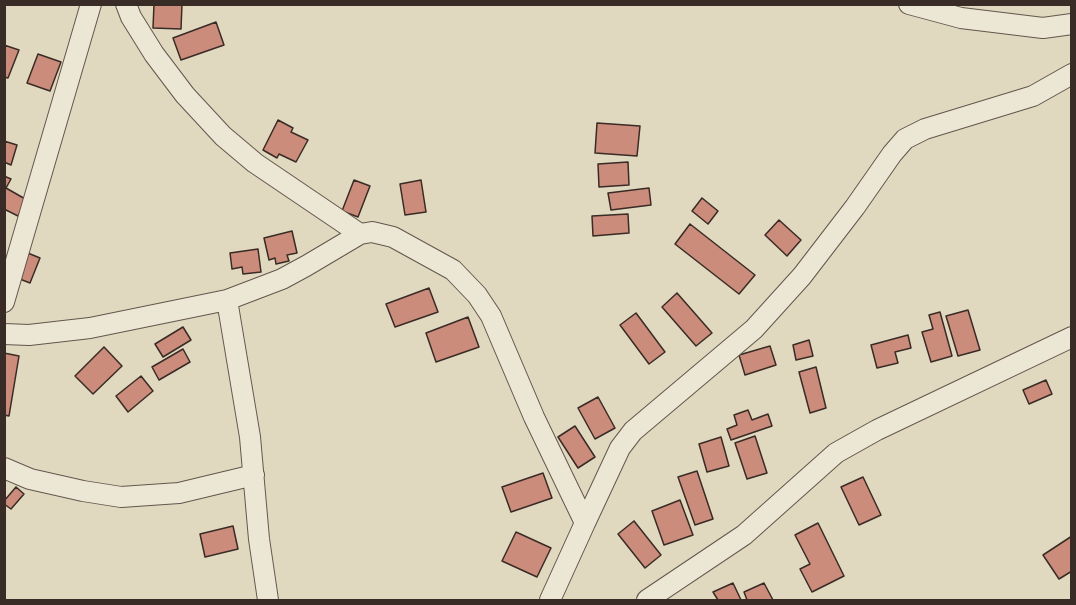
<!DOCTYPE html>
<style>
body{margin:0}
#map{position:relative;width:1076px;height:605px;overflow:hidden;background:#e1d9bf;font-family:"IM FELL French Canon",serif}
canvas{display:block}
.frame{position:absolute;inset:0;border:6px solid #392b25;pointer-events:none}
</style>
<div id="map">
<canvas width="1076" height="605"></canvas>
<div class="frame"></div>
</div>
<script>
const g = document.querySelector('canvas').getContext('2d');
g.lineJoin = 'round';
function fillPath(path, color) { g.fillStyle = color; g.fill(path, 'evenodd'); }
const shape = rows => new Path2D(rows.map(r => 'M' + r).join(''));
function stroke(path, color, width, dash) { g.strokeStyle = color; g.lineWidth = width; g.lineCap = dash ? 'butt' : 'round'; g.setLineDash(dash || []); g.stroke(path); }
const building = shape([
 [154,4,182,4,181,29,153,28,154,4],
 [216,22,224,45,181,60,173,38,216,22],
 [4,45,19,50,8,78,4,77,4,45],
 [38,54,61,62,50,91,27,83,38,54],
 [278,120,293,128,291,132,308,140,296,162,279,154,277,158,263,150,278,120],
 [597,123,640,126,637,156,595,153,597,123],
 [4,141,17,145,11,165,4,162,4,141],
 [628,162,629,185,599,187,598,164,628,162],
 [4,176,11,179,6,188,27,200,18,216,4,209,4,176],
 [354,180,370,186,358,217,342,211,354,180],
 [421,180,426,212,405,215,400,184,421,180],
 [649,188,651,205,611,210,608,193,649,188],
 [702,198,718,211,708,224,692,211,702,198],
 [628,214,629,233,593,236,592,216,628,214],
 [779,220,801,240,787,256,765,235,779,220],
 [690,224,755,275,739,294,675,244,690,224],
 [292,231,297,253,287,255,289,261,276,264,275,258,269,260,264,238,292,231],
 [258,249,261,272,243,274,242,267,232,269,230,253,258,249],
 [23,251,40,258,30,283,12,276,23,251],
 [429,288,438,312,395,327,386,304,429,288],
 [677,293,712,333,696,346,662,307,677,293],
 [968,310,980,350,958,356,946,316,968,310],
 [940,312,952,356,931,362,922,332,933,329,929,315,940,312],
 [636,313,665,352,649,364,620,325,636,313],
 [468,317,479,347,436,362,426,333,468,317],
 [183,327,191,340,163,357,155,344,183,327],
 [908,335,911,348,895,352,898,363,877,368,871,345,908,335],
 [809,340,813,356,796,360,793,345,809,340],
 [770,346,776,365,745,375,739,355,770,346],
 [104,347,122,366,93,394,75,376,104,347],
 [183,349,190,362,159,380,152,367,183,349],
 [4,353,19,356,9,416,4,415,4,353],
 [816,367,826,408,810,413,799,372,816,367],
 [141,376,153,391,128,412,116,396,141,376],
 [1046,380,1052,394,1029,404,1023,390,1046,380],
 [598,397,615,428,595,439,578,408,598,397],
 [748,410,752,420,768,414,772,426,731,440,727,429,737,425,734,415,748,410],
 [575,426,595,457,578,468,558,437,575,426],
 [755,436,767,473,747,479,735,443,755,436],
 [721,437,729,466,707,472,699,444,721,437],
 [697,471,713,519,695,525,678,477,697,471],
 [543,473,552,498,511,512,502,487,543,473],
 [863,477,881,515,859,525,841,487,863,477],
 [16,487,24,494,11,509,4,504,4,501,16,487],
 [680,500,693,535,664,545,652,511,680,500],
 [634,521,661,555,645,568,618,534,634,521],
 [818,523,844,576,812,592,800,569,810,564,795,535,818,523],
 [233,526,238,549,205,557,200,534,233,526],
 [516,532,551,548,537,577,502,561,516,532],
 [1072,536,1072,571,1059,579,1043,555,1072,536],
 [733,583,741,600,718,600,713,592,733,583],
 [764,583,773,600,747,600,744,592,764,583]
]);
fillPath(building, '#cc8c7b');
stroke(building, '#392b25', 1.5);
const minor = shape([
 [126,4,131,17,154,54,185,95,223,136,255,163,360,234],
 [909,4,961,18,1043,28,1072,24],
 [227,300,250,437,259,539,268,600],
 [4,302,91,4],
 [4,334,29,335,90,328,227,300,282,279,306,266,360,234,372,232,393,237,453,270,477,295,491,316,534,417,585,523,550,600],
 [4,468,30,479,83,491,121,497,179,493,254,475],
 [585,523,620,448,633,431,754,329,802,276,855,207,892,154,905,139,925,129,1033,96,1072,74],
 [647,600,744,535,836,453,877,430,1072,337]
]);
stroke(minor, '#63564c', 22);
stroke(minor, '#ece6d5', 20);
</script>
